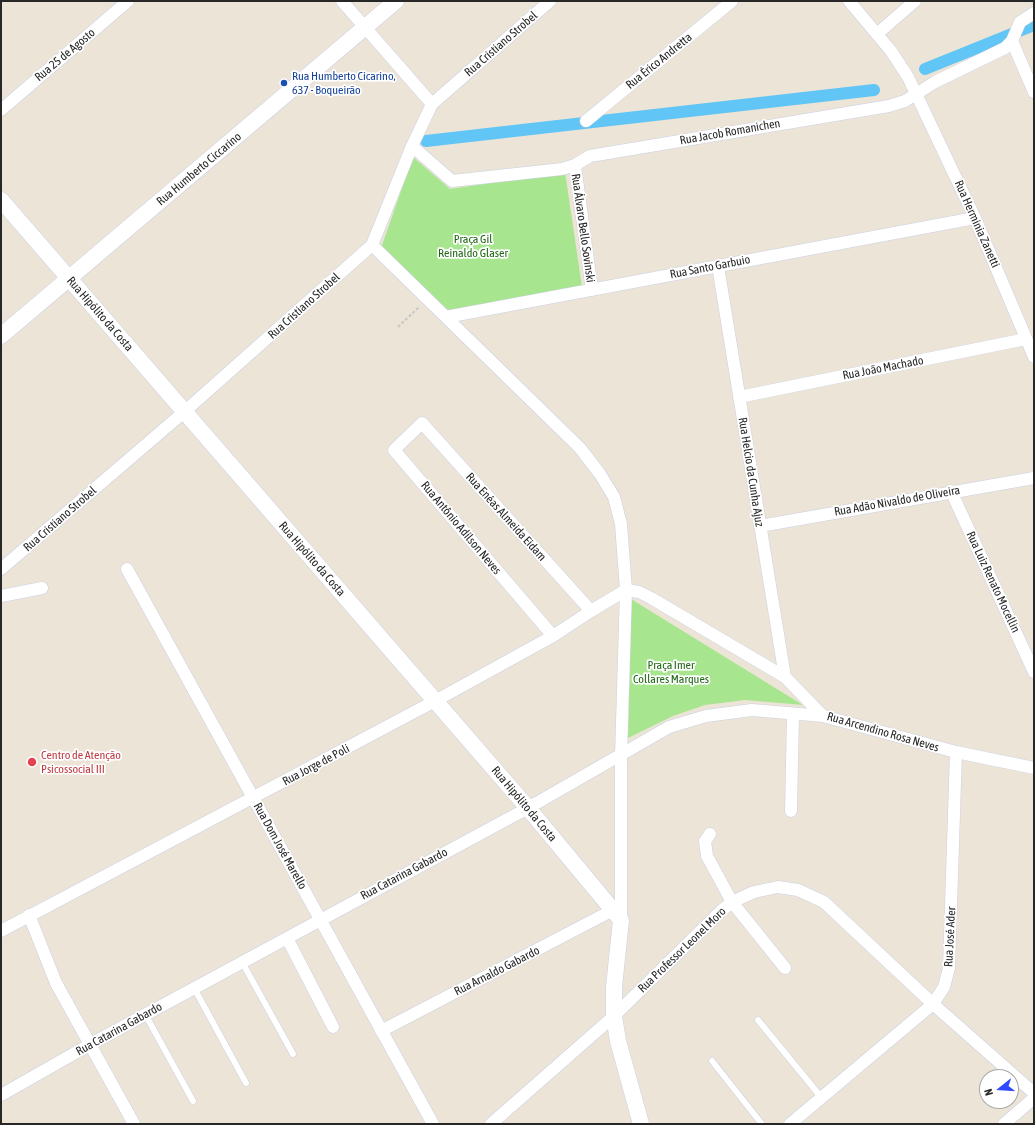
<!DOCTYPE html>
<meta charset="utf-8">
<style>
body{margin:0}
#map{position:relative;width:1035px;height:1125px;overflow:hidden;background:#ebe4d7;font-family:"Asap Condensed",sans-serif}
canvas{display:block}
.frame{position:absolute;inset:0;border:2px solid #272727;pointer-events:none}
.north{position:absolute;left:979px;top:1069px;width:40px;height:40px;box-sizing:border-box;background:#fff;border:1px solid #a9a9a9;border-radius:50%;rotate:253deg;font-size:11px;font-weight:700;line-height:16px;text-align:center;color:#272727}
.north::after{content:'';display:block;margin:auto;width:14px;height:18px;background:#3049ff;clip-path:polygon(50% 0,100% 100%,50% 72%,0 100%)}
</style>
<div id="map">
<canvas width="1035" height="1125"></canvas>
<div class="frame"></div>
<div class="north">N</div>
</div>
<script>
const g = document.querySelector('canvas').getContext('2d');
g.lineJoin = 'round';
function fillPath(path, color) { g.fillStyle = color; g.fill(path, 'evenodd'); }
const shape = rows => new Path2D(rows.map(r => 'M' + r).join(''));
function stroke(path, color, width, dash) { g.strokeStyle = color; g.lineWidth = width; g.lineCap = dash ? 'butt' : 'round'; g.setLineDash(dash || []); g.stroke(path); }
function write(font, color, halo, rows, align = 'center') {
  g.font = font + ' "Asap Condensed",sans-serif'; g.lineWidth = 3.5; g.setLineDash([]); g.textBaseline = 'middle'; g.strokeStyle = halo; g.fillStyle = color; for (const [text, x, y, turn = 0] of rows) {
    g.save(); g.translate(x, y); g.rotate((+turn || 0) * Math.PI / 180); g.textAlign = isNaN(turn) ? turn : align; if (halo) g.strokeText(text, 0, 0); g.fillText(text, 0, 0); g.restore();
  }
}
fillPath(shape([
 [413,157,450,189,565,172,582,287,448,310,381,248],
 [631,599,785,694,803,705,745,700,705,705,673,716,628,738]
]), '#a7e68e');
stroke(shape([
 [925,69,1034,25],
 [426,141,874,90]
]), '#61c5f6', 12);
const service = shape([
 [242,962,293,1054],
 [194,988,246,1083],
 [145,1014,193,1101],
 [758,1020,821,1097],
 [712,1061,762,1124]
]);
const minor = shape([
 [342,1,432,104],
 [849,1,891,51,908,77,975,218,1034,357],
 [877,34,915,1],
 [1012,41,1034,92],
 [1,110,128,1],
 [586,121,732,1],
 [412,146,452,181,562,169,575,165,590,156,889,106,905,101,935,82,1005,48,1012,41,1020,22,1034,13],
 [575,165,592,290],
 [372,245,580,448,600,474,614,497,621,524,626,590,621,756,621,920],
 [718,266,785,677],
 [446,317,975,218],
 [739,397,1026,339],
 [951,491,1034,672],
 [760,526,1034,478],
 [1,569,184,412,372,245,412,146,432,104,550,1],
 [127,569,433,1124],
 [1,596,42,588],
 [553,636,394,450,422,423,591,611],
 [791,811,793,714],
 [710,834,705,841,707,856,732,902,785,968],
 [29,915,56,983,134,1124],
 [1,931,435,701,553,636,591,611,626,590,639,592,651,598,785,677,823,716,956,752,1034,768],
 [287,938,333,1027],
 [381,1031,613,910],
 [1,1095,89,1045,528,808,669,727,706,716,752,710,823,716],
 [491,1124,614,1016,721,911,732,902,754,892,778,887,798,890,824,902,933,1004,1034,1093],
 [790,1124,933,1004,944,987,949,968,956,752],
 [1004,1124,1034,1098]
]);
const tertiary = shape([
 [1,200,528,808,621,920,614,987,614,1016,618,1041,641,1124],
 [1,336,396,1]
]);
stroke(service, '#cccfe2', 7);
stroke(minor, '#cccfe2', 13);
stroke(tertiary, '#cccfe2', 17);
stroke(shape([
 [398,327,419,307]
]), '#c7c7c7', 2, [3, 2]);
stroke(service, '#fff', 6);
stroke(minor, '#fff', 12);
stroke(tertiary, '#fff', 16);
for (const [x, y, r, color] of [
 [284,83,4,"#1a4fb4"],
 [32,762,5,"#e0444e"]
]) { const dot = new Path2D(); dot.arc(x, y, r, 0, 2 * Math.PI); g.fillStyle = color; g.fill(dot); stroke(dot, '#fff', 1.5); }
write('12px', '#272727', '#fff', [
 ["Rua Cristiano Strobel",501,44,-41],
 ["Rua 25 de Agosto",65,55,-40],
 ["Rua Érico Andretta",659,61,-39],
 ["Rua Jacob Romanichen",730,132,-10],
 ["Rua Humberto Ciccarino",199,169,-40],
 ["Rua Herminia Zanetti",977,224,66],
 ["Rua Álvaro Bello Sovinski",583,228,82],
 ["Rua Santo Garbuio",710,267,-11],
 ["Rua Cristiano Strobel",304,306,-42],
 ["Rua Hipólito da Costa",100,314,49],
 ["Rua João Machado",883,368,-11],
 ["Rua Helcio da Cunha Ajuz",751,472,81],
 ["Rua Adão Nivaldo de Oliveira",897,501,-10],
 ["Rua Enéas Almeida Eidam",506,517,48],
 ["Rua Cristiano Strobel",60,519,-41],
 ["Rua Antônio Adílson Neves",461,528,50],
 ["Rua Hipólito da Costa",312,559,49],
 ["Rua Luiz Renato Mocellin",993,582,65],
 ["Rua Arcendino Rosa Neves",883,732,16],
 ["Rua Jorge de Poli",316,765,-28],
 ["Rua Hipólito da Costa",524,804,50],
 ["Rua Dom José Marello",280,846,61],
 ["Rua Catarina Gabardo",404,874,-28],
 ["Rua José Ader",950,937,-87],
 ["Rua Professor Leonel Moro",682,950,-44],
 ["Rua Arnaldo Gabardo",497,971,-27],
 ["Rua Catarina Gabardo",119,1029,-29]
]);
write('12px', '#164399', '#fff', [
 ["Rua Humberto Cicarino,",292,76],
 ["637 - Boqueirão",292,90]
], 'left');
write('12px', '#206714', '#fff', [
 ["Praça Gil",473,239],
 ["Reinaldo Glaser",473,253],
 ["Praça Imer",671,665],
 ["Collares Marques",671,679]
]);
write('12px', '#be3a42', '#fff', [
 ["Centro de Atenção",41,755],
 ["Psicossocial III",41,769]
], 'left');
</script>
